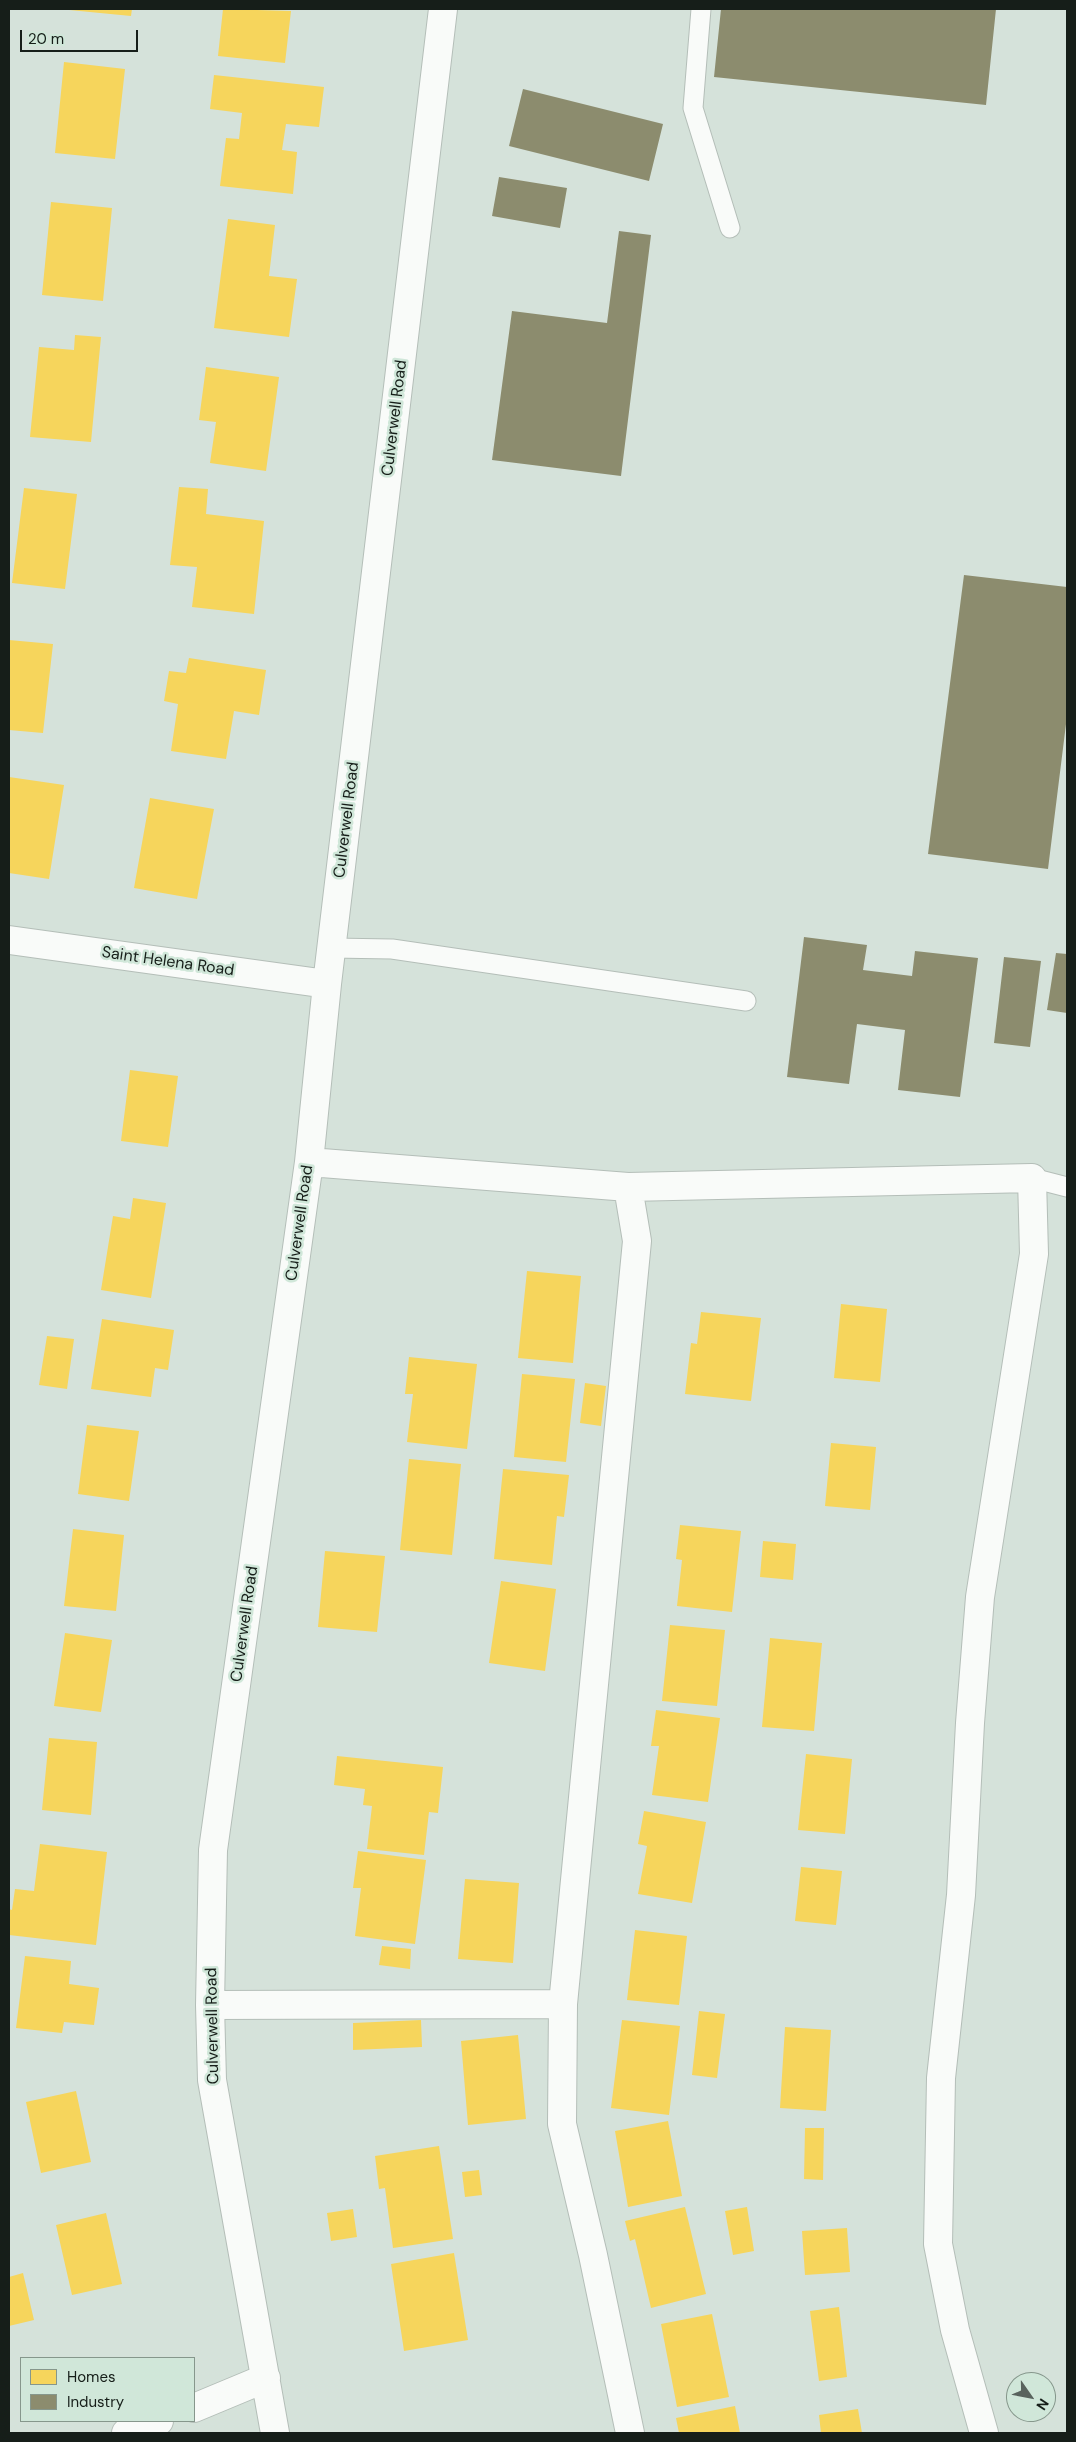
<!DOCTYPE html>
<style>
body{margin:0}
#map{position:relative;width:1076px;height:2442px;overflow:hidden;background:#d5e2da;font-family:"DM Sans",sans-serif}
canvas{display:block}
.frame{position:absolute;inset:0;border:10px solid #161e19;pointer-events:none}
.legend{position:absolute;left:20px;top:2357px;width:175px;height:65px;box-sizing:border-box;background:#d0e7d9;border:1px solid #86978c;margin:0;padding:6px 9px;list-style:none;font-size:15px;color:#161e19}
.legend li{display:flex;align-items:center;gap:10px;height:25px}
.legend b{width:25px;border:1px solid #86978c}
.north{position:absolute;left:1006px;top:2372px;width:50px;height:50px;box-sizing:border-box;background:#d0e7d9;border:1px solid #86978c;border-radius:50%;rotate:123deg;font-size:14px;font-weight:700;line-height:20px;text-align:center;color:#161e19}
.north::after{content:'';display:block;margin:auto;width:18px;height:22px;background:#59635d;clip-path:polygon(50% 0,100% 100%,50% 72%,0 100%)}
.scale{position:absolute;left:20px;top:30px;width:118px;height:22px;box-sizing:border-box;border:2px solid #161e19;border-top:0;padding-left:6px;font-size:15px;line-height:18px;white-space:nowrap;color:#161e19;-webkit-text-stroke:4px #d0e7d9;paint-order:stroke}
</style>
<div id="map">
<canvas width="1076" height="2442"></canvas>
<div class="frame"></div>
<ul class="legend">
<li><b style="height:14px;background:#f6d55c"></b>Homes</li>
<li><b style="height:14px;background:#8c8c6e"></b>Industry</li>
</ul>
<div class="north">N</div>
<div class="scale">20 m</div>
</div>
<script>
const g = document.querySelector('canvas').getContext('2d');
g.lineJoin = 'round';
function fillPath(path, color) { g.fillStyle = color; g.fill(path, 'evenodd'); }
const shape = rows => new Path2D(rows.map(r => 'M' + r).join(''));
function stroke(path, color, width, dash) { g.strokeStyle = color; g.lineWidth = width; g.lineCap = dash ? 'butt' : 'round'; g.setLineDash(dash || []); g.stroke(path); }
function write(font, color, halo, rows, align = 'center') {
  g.font = font + ' "DM Sans",sans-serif'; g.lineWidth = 5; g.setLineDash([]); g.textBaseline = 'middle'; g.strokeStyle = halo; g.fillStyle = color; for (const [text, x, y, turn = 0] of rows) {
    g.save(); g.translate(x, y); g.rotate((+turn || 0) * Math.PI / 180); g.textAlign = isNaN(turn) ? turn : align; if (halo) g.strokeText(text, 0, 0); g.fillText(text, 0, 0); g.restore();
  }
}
fillPath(shape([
 [59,9,132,9,131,16],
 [223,9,291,11,285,63,218,56],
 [64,62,125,69,115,159,55,153],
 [214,75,324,87,319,127,286,124,282,150,297,152,293,194,220,186,226,138,239,139,242,113,210,109],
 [51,202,112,208,103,301,42,295],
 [228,219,275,225,269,276,297,279,289,337,214,328],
 [75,335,101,337,91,442,30,437,39,347,74,350],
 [206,367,279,377,266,471,210,463,216,422,199,420],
 [179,487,208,489,206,514,264,521,254,614,192,607,197,567,170,565],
 [24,488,77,494,65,589,12,583],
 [9,640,53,644,43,733,9,730],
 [189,658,266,670,259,715,234,711,226,759,171,751,178,704,164,701,169,671,186,673],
 [9,777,64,785,49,879,9,873],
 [150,798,214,809,197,899,134,888],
 [130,1070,178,1076,168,1147,121,1141],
 [133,1198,166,1203,151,1298,101,1290,113,1216,130,1219],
 [527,1271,581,1276,573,1363,518,1358],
 [841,1304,887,1309,880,1382,834,1378],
 [701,1312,761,1318,751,1401,685,1394,691,1343,697,1344],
 [102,1319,174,1330,168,1370,155,1368,151,1397,91,1389],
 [47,1336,74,1339,67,1389,39,1385],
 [409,1357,477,1364,467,1449,407,1442,413,1394,405,1394],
 [522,1374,575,1379,566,1462,514,1457],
 [585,1383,606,1386,601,1426,580,1423],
 [87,1425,139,1431,129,1501,78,1494],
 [831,1443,876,1447,870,1510,825,1506],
 [409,1459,461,1464,452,1555,400,1550],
 [503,1469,569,1475,564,1517,557,1516,552,1565,494,1559],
 [680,1525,741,1531,732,1612,677,1606,682,1560,676,1559],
 [73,1529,124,1535,116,1611,64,1606],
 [763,1541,796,1544,793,1580,760,1577],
 [325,1551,385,1556,377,1632,318,1627],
 [501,1581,556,1589,545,1671,489,1663],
 [670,1625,725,1630,717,1706,662,1701],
 [65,1633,112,1640,101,1712,54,1706],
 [770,1638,822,1643,814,1731,762,1727],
 [656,1710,720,1718,708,1802,652,1795,659,1746,651,1746],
 [49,1738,97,1742,91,1815,42,1810],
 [806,1754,852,1759,845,1834,798,1830],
 [337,1756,443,1767,438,1813,429,1812,424,1855,367,1849,372,1806,363,1805,365,1789,334,1785],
 [644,1811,706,1822,692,1903,638,1894,647,1846,638,1844],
 [40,1844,107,1852,96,1945,9,1935,9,1909,12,1910,15,1889,34,1891],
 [358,1851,426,1860,415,1944,355,1936,361,1888,353,1888],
 [801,1867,842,1871,836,1925,795,1921],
 [465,1879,519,1883,513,1963,458,1959],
 [635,1930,687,1936,679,2005,627,2000],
 [382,1946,411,1949,410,1969,379,1965],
 [25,1956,71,1961,69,1984,99,1988,94,2025,64,2022,62,2033,16,2028],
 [699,2011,725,2014,717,2078,692,2075],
 [421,2020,422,2047,353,2050,353,2023],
 [622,2020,680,2026,669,2115,611,2108],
 [785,2027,831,2030,826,2111,780,2108],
 [518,2035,526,2119,468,2125,461,2041],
 [76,2091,91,2162,41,2173,26,2102],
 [668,2121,682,2196,628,2207,615,2131],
 [805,2128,824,2128,823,2180,804,2179],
 [439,2146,453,2239,393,2248,385,2188,379,2189,375,2156],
 [479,2170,482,2195,465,2197,462,2172],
 [685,2207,706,2294,651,2308,635,2239,630,2241,625,2221],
 [747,2207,754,2251,733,2255,725,2211],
 [353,2209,357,2237,331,2241,327,2213],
 [106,2213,122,2284,72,2295,56,2225],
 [847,2228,850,2272,805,2275,802,2231],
 [454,2253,468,2340,404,2351,391,2264],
 [23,2273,34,2320,9,2326,9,2277],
 [839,2307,847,2377,819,2381,810,2311],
 [712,2314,729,2397,677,2407,661,2324],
 [735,2406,740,2433,679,2433,676,2418],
 [858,2409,862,2433,821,2433,819,2415]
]), '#f6d55c');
fillPath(shape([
 [721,9,996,9,986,105,714,77],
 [523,89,663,124,649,181,509,146],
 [499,177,567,188,560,228,492,216],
 [619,231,651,235,621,476,492,460,512,311,607,323],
 [964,575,1067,587,1067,716,1048,869,928,854],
 [804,937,867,945,863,970,912,976,915,951,978,958,960,1097,898,1090,905,1030,857,1024,849,1084,787,1077],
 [1056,953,1067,954,1067,1013,1047,1010],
 [1004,957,1041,961,1030,1047,994,1043]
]), '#8c8c6e');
const service = shape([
 [701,9,693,108,730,228],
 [332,948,392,949,746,1001],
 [1032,1178,1067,1187]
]);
const minor = shape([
 [9,940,327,984],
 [309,1162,628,1187,1032,1178,1034,1254,980,1597,970,1723,961,1895,941,2078,938,2244,955,2330,984,2433],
 [628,1187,637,1241,563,2004,562,2124,593,2255,630,2433],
 [210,2005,563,2004],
 [194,2408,266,2378],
 [126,2433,159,2421],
 [275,2433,212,2080,210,2005,213,1850,309,1162,327,984,443,9]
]);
stroke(service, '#b4beb8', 21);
stroke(minor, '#b4beb8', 30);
stroke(service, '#f9fbf9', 19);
stroke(minor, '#f9fbf9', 28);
write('16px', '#161e19', '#d0e7d9', [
 ["Culverwell Road",395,418,-83],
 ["Culverwell Road",347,820,-83],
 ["Saint Helena Road",168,962,8],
 ["Culverwell Road",300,1223,-82],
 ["Culverwell Road",245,1624,-82],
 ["Culverwell Road",213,2026,-91]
]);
</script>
